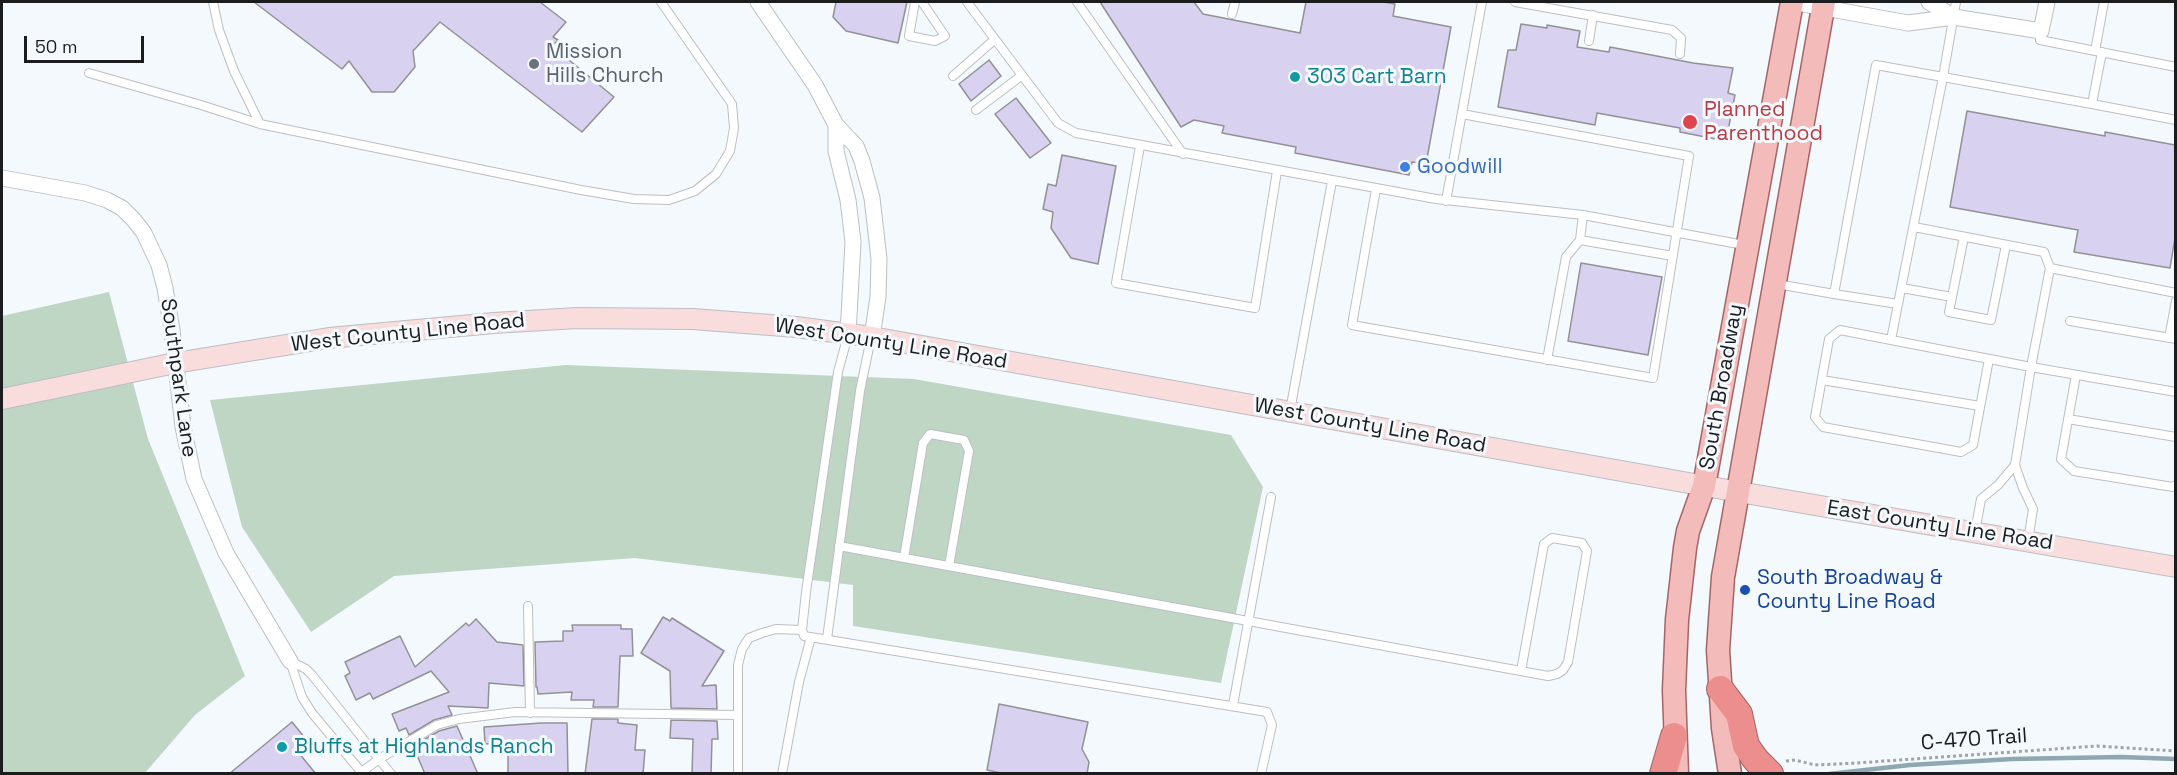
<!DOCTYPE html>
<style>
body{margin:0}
#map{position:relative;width:2177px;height:775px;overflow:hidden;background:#f4f9fd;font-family:"Space Grotesk",sans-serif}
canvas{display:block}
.frame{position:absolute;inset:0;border:3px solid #1b1c1e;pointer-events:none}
.scale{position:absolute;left:24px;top:36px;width:120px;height:27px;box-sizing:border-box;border:3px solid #1b1c1e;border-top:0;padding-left:8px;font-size:18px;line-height:21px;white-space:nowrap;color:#1b1c1e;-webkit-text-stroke:4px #f4f9fd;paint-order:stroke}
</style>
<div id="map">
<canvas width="2177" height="775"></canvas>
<div class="frame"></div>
<div class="scale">50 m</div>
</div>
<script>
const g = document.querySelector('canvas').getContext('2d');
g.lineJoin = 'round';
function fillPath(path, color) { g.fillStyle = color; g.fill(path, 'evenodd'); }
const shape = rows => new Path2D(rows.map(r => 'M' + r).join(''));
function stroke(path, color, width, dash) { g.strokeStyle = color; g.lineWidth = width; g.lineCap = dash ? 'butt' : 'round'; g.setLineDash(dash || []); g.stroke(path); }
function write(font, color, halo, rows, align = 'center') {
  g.font = font + ' "Space Grotesk",sans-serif'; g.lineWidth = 6; g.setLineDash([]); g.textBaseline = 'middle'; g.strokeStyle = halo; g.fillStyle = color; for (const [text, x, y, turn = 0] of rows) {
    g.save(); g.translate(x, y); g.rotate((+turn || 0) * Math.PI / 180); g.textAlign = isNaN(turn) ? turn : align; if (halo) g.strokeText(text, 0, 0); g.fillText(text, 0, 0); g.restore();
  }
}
fillPath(shape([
 [109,292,148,439,245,676,195,715,145,773,2,774,2,316],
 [566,365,914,379,1231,435,1263,487,1221,683,853,626,853,585,635,558,394,576,311,632,242,527,210,400]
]), '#bfd6c5');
stroke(shape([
 [1829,774,1910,765,2012,759,2121,757,2176,759]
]), '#8ea7b1', 4.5);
const building = shape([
 [254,2,540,2,566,22,553,37,558,40,552,46,614,97,582,132,440,22,413,51,415,67,394,92,372,92,349,61,342,69,254,2],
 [836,2,907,2,898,43,846,31,833,17,836,2],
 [1100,2,1194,2,1203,14,1300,33,1306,2,1384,2,1395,4,1393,16,1451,27,1426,164,1412,162,1409,175,1295,153,1296,147,1222,133,1224,126,1194,120,1181,127,1100,2],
 [1521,24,1547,28,1547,25,1580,31,1577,47,1609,52,1610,47,1693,63,1733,68,1728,93,1735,95,1726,141,1680,132,1680,128,1597,113,1595,125,1498,107,1508,50,1516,50,1521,24],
 [989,60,1001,76,971,101,959,84,989,60],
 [1016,98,1051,143,1030,158,995,114,1016,98],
 [1967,111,2105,136,2105,132,2175,145,2175,238,2170,268,2074,252,2078,230,1950,207,1967,111],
 [1062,155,1116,166,1098,264,1071,258,1051,228,1053,212,1043,209,1048,184,1056,186,1062,155],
 [1581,263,1662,277,1648,355,1568,341,1581,263],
 [663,617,670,621,672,618,724,651,702,686,716,685,717,709,671,708,670,671,641,653,663,617],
 [476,619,497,642,523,645,524,686,489,683,488,708,448,706,452,715,434,720,409,735,406,728,399,731,392,714,449,692,431,671,373,699,370,693,356,700,345,676,350,673,345,662,400,636,415,667,466,623,469,626,476,619],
 [572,625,621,625,621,629,632,629,633,656,620,656,618,707,593,707,594,700,571,700,572,692,538,694,537,687,536,687,535,642,563,641,563,631,573,631,572,625],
 [999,704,1088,722,1082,749,1089,762,1087,774,1005,774,987,770,999,704],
 [592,719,618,719,618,723,637,725,635,750,645,750,643,774,585,774,592,719],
 [671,720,717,721,718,739,712,739,711,774,692,774,693,739,670,738,671,720],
 [292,722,309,743,298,752,316,774,229,774,292,722],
 [541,723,567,723,568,774,508,774,508,742,485,744,484,727,541,723],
 [457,726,478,774,425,774,413,746,439,731,457,726]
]);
fillPath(building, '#d8d1ef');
stroke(building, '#929196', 1.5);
const service = shape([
 [213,2,219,30,234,71,260,124],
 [915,2,909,36,935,41,945,36,922,2],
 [967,2,1058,123,1076,133,1436,199,1583,215,1744,245],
 [1077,2,1183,154],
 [1515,2,1672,30,1681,38,1680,54],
 [1956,2,1943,77,2092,104,2102,52],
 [1232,14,1235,2],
 [2041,31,2040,40,2176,67],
 [1589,41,1593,15],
 [2095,51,2104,2],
 [89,73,201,105,260,124,581,190,634,199,669,200,695,191,716,174,730,151,734,128,732,104,661,2],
 [953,76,994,40],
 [2092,104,2176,120],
 [976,110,1021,76],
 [1140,146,1116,283,1255,308,1277,171],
 [1376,189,1352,325,1653,378,1689,156,1462,114],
 [1446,201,1482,2],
 [1583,215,1580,240,1673,256],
 [1964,237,1949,312,1991,320,2006,245],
 [2050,268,2176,293],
 [1777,284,1834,294,1898,304,1943,77,1876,65,1834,294],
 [1902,288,1952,297],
 [1898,304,1891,340,2031,367,2050,268,2044,252,1914,227],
 [2070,321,2176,339],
 [848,335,838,372,806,592,802,630,804,636,1267,712,1272,725,1261,774],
 [2169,338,2176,301],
 [1891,340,1840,330,1829,339,1815,417,1823,427,1961,452,1973,445,1989,359],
 [1547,360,1566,257,1580,240],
 [2076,375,2061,459,2074,471,2173,487,2176,485],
 [1822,380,1980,406],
 [1290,411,1332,181],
 [2068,419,2176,437],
 [1975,532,1981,499,1998,485,2015,465],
 [2028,541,2033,509,2023,488,2015,465,2031,367,2176,392],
 [839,546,1548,676,1557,674,1563,670,1568,662,1587,551,1582,543,1552,538,1544,544,1521,671],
 [904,558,923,443,930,434,964,440,969,451,949,566],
 [528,606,530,713],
 [827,639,860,391,871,338],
 [290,661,306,669,312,675,391,774],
 [290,661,302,697,312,713,363,774],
 [1233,705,1271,497],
 [359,774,379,759,437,725,459,719,515,712,738,715],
 [738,774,738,665,742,649,749,638,762,633,776,629,802,630],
 [782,774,799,682,811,637]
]);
const minor = shape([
 [758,2,815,85,836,125,856,146,862,161,872,198,879,259,878,297,872,337],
 [1792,2,1908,23,1954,17,2041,31,2047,2],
 [1929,2,1954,17],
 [836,125,836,151,848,200,853,242,848,334],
 [2,178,85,193,107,200,122,208,134,220,144,233,159,265,165,288,172,330,183,427,194,479,226,553,290,661]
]);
const secondary = shape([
 [2,399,175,363,329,338,494,323,577,318,693,319,796,327,872,337,1739,492,2176,567]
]);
const primary = shape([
 [1677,774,1674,690,1677,620,1685,548,1688,531,1704,486,1792,2],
 [1730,774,1723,728,1718,650,1723,577,1824,2]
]);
const motorway = shape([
 [1720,689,1739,714,1746,746,1756,760,1770,774],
 [1663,774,1674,736]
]);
stroke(service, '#bbbfc3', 10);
stroke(minor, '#bbbfc3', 17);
stroke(secondary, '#bbbfc3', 22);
stroke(primary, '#a36667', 25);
stroke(motorway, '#a36667', 28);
stroke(shape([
 [1786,761,1795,760,1815,765,1857,763,2097,746,2176,751]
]), '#a0a4a7', 3, [3, 3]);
stroke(service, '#fff', 8);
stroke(minor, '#fff', 15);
stroke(secondary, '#f9dddd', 20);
stroke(primary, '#f4bbbb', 22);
stroke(motorway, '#ec8e8e', 26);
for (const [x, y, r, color] of [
 [534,64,6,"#6b7280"],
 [1295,77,6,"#0f9aa8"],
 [1690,122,8,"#e0444e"],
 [1405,167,6,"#3f7fe0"],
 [1745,590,6,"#1a4fb4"],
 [282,747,6,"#0f9aa8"]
]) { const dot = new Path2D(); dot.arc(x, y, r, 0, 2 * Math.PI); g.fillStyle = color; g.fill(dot); stroke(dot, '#f4f9fd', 2); }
write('21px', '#5b616d', '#f4f9fd', [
 ["Mission",546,52],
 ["Hills Church",546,76]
], 'left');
write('21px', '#0d838f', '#f4f9fd', [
 ["303 Cart Barn",1307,77],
 ["Bluffs at Highlands Ranch",294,747]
], 'left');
write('21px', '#be3a42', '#f4f9fd', [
 ["Planned",1704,110],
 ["Parenthood",1704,134]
], 'left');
write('21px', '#366cbe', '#f4f9fd', [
 ["Goodwill",1417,167]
], 'left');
write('21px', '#1b1c1e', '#f4f9fd', [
 ["West County Line Road",408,333,-6],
 ["West County Line Road",891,344,9],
 ["Southpark Lane",178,378,82],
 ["South Broadway",1722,387,-80],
 ["West County Line Road",1370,426,10],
 ["East County Line Road",1940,526,9],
 ["C-470 Trail",1974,740,-4]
]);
write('21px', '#164399', '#f4f9fd', [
 ["South Broadway &",1757,578],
 ["County Line Road",1757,602]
], 'left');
</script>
